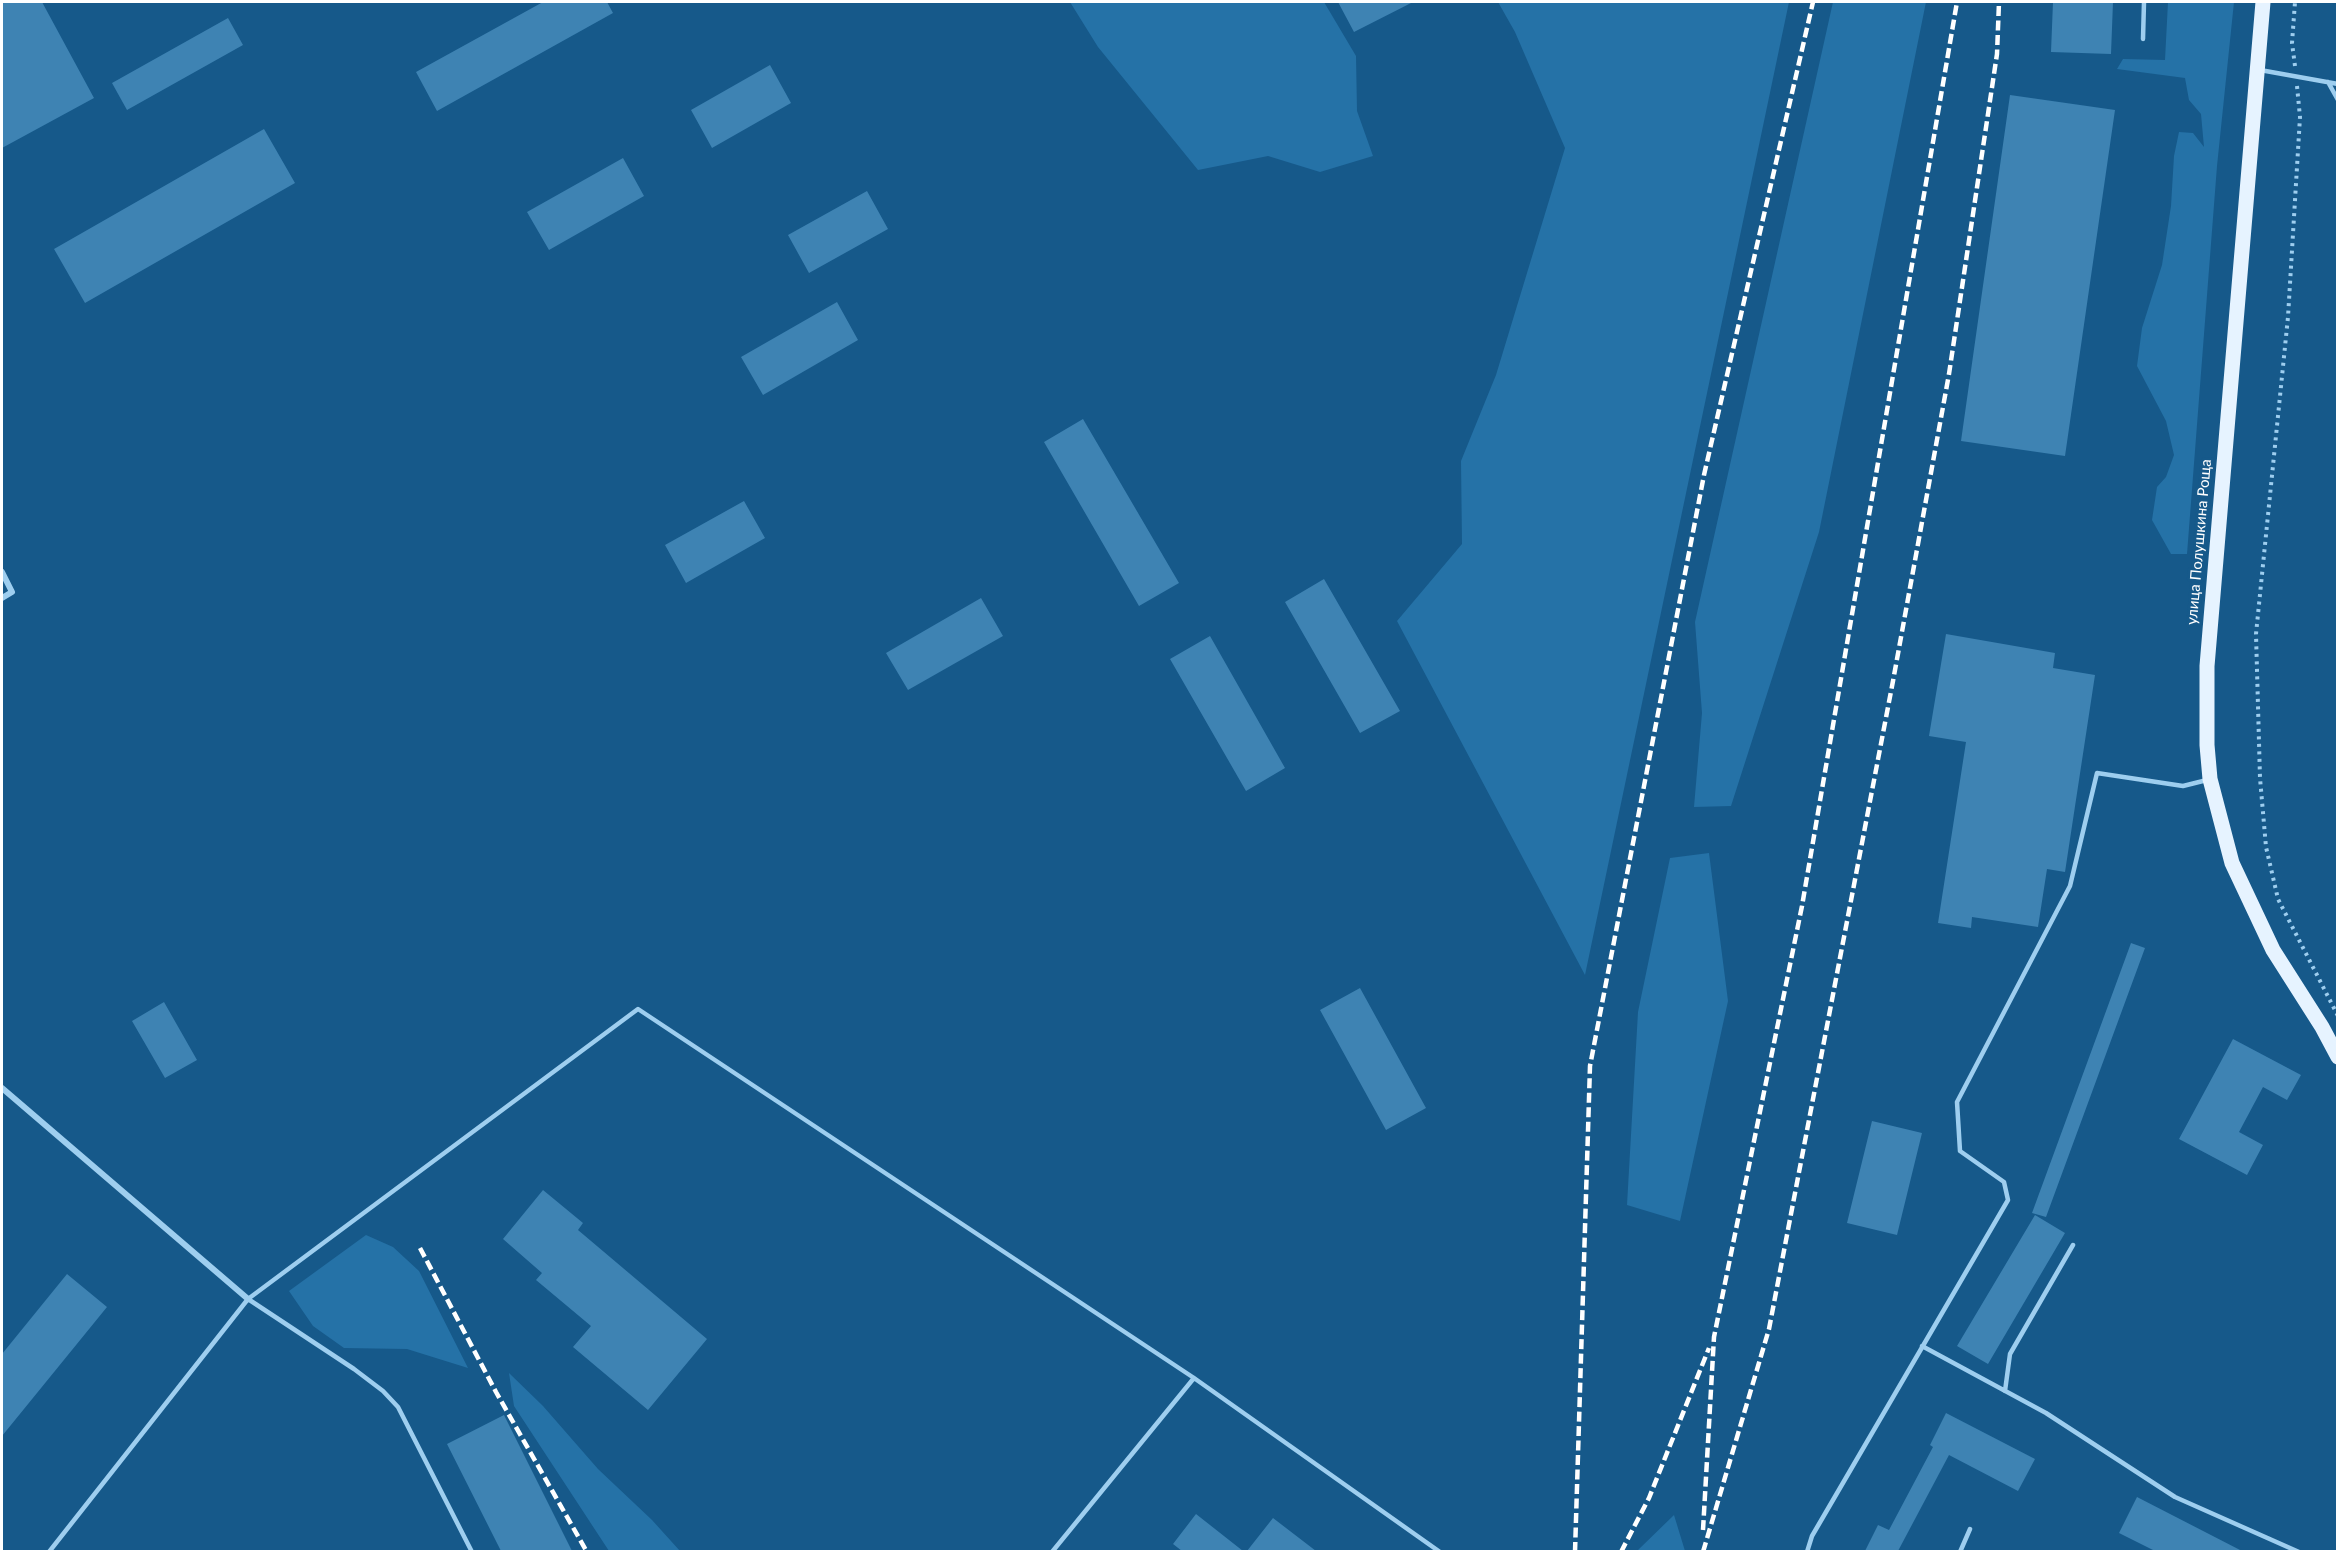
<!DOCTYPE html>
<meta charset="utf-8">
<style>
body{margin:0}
#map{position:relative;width:2339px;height:1553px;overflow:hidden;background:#16598a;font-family:Lato,sans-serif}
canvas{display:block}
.frame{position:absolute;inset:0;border:3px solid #fff;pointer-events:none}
</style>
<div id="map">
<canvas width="2339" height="1553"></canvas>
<div class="frame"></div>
</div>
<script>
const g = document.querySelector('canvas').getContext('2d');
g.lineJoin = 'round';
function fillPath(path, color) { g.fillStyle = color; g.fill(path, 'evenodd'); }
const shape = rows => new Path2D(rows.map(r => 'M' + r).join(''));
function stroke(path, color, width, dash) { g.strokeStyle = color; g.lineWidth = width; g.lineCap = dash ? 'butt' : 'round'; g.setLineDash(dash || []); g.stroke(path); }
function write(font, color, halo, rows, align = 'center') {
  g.font = font + ' Lato,sans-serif'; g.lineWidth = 6; g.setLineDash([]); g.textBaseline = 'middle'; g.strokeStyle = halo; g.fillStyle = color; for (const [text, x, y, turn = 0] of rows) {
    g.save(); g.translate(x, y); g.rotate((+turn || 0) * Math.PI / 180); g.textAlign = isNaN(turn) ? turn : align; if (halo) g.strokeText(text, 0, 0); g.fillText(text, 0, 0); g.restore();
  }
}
fillPath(shape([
 [1070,2,1324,2,1356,56,1357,111,1373,156,1320,172,1268,156,1198,170,1098,47],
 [1498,2,1789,2,1585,975,1397,621,1462,544,1461,461,1496,375,1565,148,1515,32],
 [1833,2,1926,2,1819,532,1731,806,1694,807,1702,713,1695,622],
 [2168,2,2234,2,2217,166,2187,554,2171,554,2152,520,2157,487,2166,477,2174,455,2166,421,2137,366,2142,328,2162,265,2171,206,2174,156,2179,132,2193,133,2204,147,2201,114,2189,100,2185,78,2117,69,2123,59,2165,60],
 [1709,853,1728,1001,1680,1221,1627,1205,1638,1012,1670,858],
 [366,1235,393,1247,419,1271,468,1368,407,1349,344,1348,313,1326,289,1291],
 [509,1373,543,1406,598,1469,652,1520,680,1551,609,1551,514,1406],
 [1674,1515,1685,1551,1637,1551,1638,1550]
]), '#2572a7');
fillPath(shape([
 [2,2,42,2,94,98,2,148],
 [543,2,607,2,613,13,437,111,416,72],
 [1338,2,1413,2,1354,32],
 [2053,2,2113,2,2111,54,2051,52],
 [228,18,243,45,127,110,112,83],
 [770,65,791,103,712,148,691,110],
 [2010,95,2115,110,2065,456,1961,441],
 [264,129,295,183,85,303,54,249],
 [623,158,644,196,549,250,527,212],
 [867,191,888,229,809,273,788,235],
 [837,302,858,340,763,395,741,357],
 [1083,419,1179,583,1139,606,1044,442],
 [744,501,765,538,686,583,665,545],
 [1324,579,1400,711,1360,733,1285,602],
 [981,598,1003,636,908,690,886,653],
 [1946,634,2055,653,2053,668,2095,675,2065,872,2047,869,2038,927,1972,917,1971,928,1938,923,1966,742,1929,736],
 [1210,636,1285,768,1246,791,1170,659],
 [2131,943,2145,948,2046,1217,2032,1213],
 [1360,988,1426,1108,1386,1130,1320,1010],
 [164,1002,197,1060,165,1078,132,1021],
 [2233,1039,2301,1075,2287,1100,2263,1087,2239,1132,2263,1145,2247,1175,2179,1139],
 [1872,1121,1922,1133,1897,1235,1847,1223],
 [543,1190,583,1223,578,1230,707,1339,648,1410,573,1347,591,1326,536,1280,542,1273,503,1239],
 [2035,1215,2065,1233,1988,1364,1957,1346],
 [67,1274,107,1307,2,1436,2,1354],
 [1946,1413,2035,1459,2018,1491,1949,1455,1898,1551,1865,1551,1878,1525,1889,1530,1933,1447,1930,1445],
 [504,1415,572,1551,501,1551,447,1444],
 [2137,1497,2242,1551,2155,1551,2119,1533],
 [1196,1514,1243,1551,1182,1551,1173,1544],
 [1273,1518,1316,1551,1247,1551]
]), '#3e83b3');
stroke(shape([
 [2295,66,2292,43,2295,2],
 [2297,86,2300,117,2288,317,2256,634,2260,778,2266,847,2278,899,2338,1016]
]), '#9eceef', 4, [3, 4.5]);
stroke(shape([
 [2143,39,2144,2],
 [2260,70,2338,84],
 [2328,82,2338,100],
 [248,1299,354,1369,383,1391,398,1407,472,1552],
 [1922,1346,2046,1413,2175,1497,2299,1552],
 [2005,1391,2010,1354,2073,1245],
 [49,1552,248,1299,638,1009,1194,1378,1440,1552],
 [1052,1552,1194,1378],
 [1807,1552,1812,1536,2008,1200,2004,1182,1960,1151,1957,1102,2070,886,2097,773,2183,786,2207,780],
 [1960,1552,1970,1529]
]), '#9eceef', 4.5);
stroke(shape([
 [2,572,12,592,2,598],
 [2,1088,248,1299]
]), '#9eceef', 6);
stroke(shape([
 [2263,2,2207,666,2207,745,2210,779,2232,863,2273,950,2322,1027,2338,1057]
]), '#e6f3ff', 15);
stroke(shape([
 [420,1248,496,1392,587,1552],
 [1703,1530,1714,1337,1802,906,1957,2],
 [1575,1552,1590,1066,1704,475,1813,2],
 [1621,1552,1649,1498,1709,1348],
 [1703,1552,1769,1329,1893,681,1949,374,1997,54,1999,2]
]), '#fff', 4.5, [10, 4.5]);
write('15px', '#fff', '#16598a', [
 ["улица Полушкина Роща",2199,542,-85]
]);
</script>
